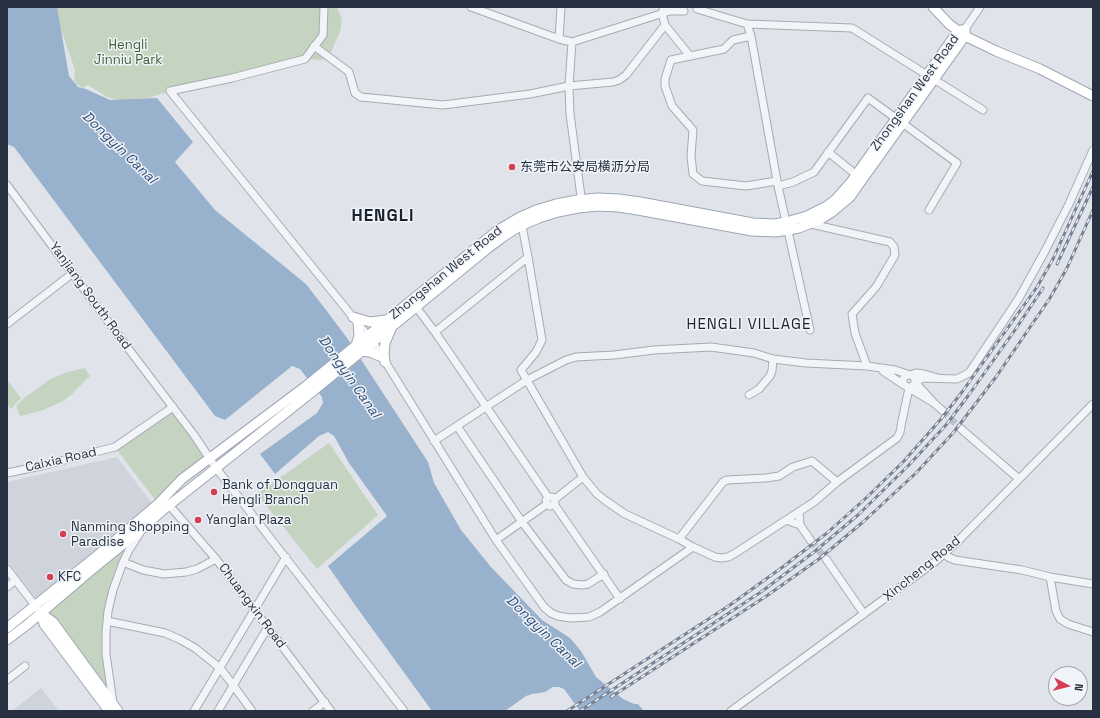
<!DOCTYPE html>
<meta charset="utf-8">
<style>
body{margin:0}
#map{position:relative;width:1100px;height:718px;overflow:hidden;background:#e0e4ea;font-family:"Space Grotesk",sans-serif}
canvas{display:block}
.frame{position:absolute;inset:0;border:8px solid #273142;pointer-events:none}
.north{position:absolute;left:1048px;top:666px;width:40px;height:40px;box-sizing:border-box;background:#f0f3f7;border:1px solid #a0a5af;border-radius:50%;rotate:97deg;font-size:11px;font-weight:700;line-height:16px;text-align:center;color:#273142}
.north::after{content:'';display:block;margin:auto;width:14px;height:18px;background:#d73d52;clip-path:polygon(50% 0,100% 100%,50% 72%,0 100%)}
</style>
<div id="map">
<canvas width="1100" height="718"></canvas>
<div class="frame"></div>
<div class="north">N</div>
</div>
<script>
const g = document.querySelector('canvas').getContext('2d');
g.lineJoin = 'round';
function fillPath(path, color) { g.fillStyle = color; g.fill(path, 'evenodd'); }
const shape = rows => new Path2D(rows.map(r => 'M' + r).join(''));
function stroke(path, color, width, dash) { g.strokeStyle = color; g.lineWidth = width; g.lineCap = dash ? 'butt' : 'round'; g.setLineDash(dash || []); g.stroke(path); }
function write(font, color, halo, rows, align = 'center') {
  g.font = font + ' "Space Grotesk","Noto Sans SC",sans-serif'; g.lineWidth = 3; g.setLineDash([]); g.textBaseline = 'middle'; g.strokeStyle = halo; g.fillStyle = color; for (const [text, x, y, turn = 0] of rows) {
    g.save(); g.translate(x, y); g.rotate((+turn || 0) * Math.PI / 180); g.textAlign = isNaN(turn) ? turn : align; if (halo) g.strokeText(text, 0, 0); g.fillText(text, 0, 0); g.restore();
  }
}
fillPath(shape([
 [117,457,154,506,36,598,7,561,7,482],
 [41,688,59,711,12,711]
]), '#ced3dc');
fillPath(shape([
 [56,7,337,7,342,19,340,32,335,43,331,52,323,60,305,59,170,91,148,98,119,100,107,97,88,85,83,88,76,84,74,80,75,70,58,21],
 [85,368,90,376,72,394,63,401,41,411,20,416,16,406,24,398,52,378,68,372],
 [7,380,21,398,11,409,7,404],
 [173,407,210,457,158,504,115,447],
 [329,443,378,515,317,569,257,494],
 [143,528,123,562,106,632,113,703,42,612]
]), '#c5d4c0');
fillPath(shape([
 [7,7,57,7,69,76,78,87,86,89,110,100,157,98,193,142,175,162,215,210,306,284,326,310,347,338,428,462,434,483,461,530,491,567,542,620,570,638,581,651,596,677,623,699,634,704,638,704,644,711,580,711,564,689,559,687,553,687,545,692,532,694,526,696,505,711,432,711,355,605,328,566,387,516,349,463,334,436,328,432,319,436,275,474,260,454,317,413,323,403,322,397,300,369,292,366,225,420,215,416,14,147,7,144]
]), '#98b1cc');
stroke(shape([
 [943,411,960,428],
 [811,541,826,559]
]), '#bbc0c8', 7, [7, 3.5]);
const minor = shape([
 [324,7,323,35,305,59,232,78,170,91,373,342,496,540,544,607,551,613,558,616,571,618,589,617,600,612,693,547,715,557,721,558,728,557,734,554,814,502,837,482,897,438,900,432,902,421,909,388,934,403],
 [471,7,559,39,572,42,670,11,684,11],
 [697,9,747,24,852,28,983,110],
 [747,24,751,36,778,186,810,330],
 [665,25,690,56],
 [965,29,980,7],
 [751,36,733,40,724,49,671,60,665,79,665,86,672,106,693,130,691,156,693,174,702,181,746,186,777,181],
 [559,39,561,7],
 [572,42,569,86,570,114,582,204],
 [314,46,349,72,355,93,361,97,443,105,530,94,569,86,613,82,619,80,626,75,665,25,662,13,664,7],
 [828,152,859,177],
 [7,185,118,335,194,435,216,468,404,711],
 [778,186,793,182,814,172,868,98,957,163,929,210],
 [521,220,528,257,542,340,536,352,521,370,583,477,597,494,606,501,625,514,679,539],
 [811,224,890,242,894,247,895,255,876,287,852,314,855,333,867,366],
 [416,307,435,332,548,497,552,497,555,499,555,502,553,505,550,506,547,504,546,500,548,497],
 [7,324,73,273],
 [435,332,528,257],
 [883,371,904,385],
 '903 381a6 6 0 1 1 12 0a6 6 0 1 1-12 0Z',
 [749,395,759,389,770,376,772,371,773,359],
 [943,411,934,403,915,382,923,378,957,379,969,373,1019,298,1045,251,1069,204,1093,150],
 [457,426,522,522,566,580,573,584,582,585,588,584,604,574],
 [960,428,1019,479],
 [434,441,527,380,566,360,576,357,614,355,654,350,711,347,754,353,773,359,806,363,867,366,895,370,910,375,916,373,924,374,938,378],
 [7,473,41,466,115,447,173,407],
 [555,499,583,477],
 [554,504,620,599],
 [169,505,216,559,331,711],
 [786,520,800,525,799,512],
 [800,525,811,541],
 [496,540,547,504],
 [693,547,679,539,723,482,727,480,766,478,779,476,793,467,812,461,837,482],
 [944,553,948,557,955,560,1022,570,1050,577,1056,611,1060,619,1068,624,1093,632],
 [826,559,864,614],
 [123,562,143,570,164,574,186,572,197,569,216,559],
 [7,569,37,608],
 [1050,577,1093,584],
 [7,587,16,580],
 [107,621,165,633,181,640,195,648,220,668,233,685,252,711],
 [7,680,25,666],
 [113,703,106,654,106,632,108,611,113,590,122,565,129,550,140,533],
 [194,711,286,557],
 [218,711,268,627],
 [313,711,325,702],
 [731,711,936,561,955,544,1093,404]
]);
const major = shape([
 [933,7,949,24,965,36,996,51,1040,69,1093,96],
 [353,317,370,322,386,320],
 [356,345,359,336,358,322],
 [361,351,370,352,382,357],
 [385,362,384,353,385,343,391,329],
 [41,613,53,622,118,711],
 [41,613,44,624,109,711],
 [7,628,104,550,158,504,182,479,306,386,498,230,520,217,536,210,556,204,577,200,598,198,619,199,640,202,753,223,775,224,786,222,807,216,827,206,836,199,851,182,958,31,965,29],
 [7,640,28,624,89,572,143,528,163,510,312,392,487,249,503,237,520,226,539,218,558,212,578,208,598,206,618,207,638,210,752,231,776,232,799,228,821,219,832,212,850,197,857,187,965,36,965,29]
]);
stroke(minor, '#a5abb4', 9);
stroke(major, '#9ea7b6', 11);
stroke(minor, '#f3f4f8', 7);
stroke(major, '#fff', 9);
const rail = shape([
 [1057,264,1093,187],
 [611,697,765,597,819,559,863,522,916,473,953,433,996,377,1024,336,1050,298,1067,268,1093,210],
 [567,711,730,605,784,566,827,533,865,499,904,461,941,419,962,392,1037,287,1053,259,1093,171],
 [580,711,761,592,814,552,858,515,908,466,946,425,968,396,1015,330,1043,288]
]);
stroke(rail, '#788294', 3);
stroke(rail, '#f0f3f7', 1.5, [4.5]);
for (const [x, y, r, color] of [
 [512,167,4,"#d73d52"],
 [214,492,4,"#d73d52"],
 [198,520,4,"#d73d52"],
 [63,534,4,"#d73d52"],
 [50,577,4,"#d73d52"]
]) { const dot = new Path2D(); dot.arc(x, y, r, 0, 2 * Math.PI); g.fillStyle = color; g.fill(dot); stroke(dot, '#f0f3f7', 1.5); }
write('13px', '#3b5f34', '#f0f3f7', [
 ["Hengli",128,45],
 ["Jinniu Park",128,60]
]);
write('13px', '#273142', '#f0f3f7', [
 ["Zhongshan West Road",915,93,-54],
 ["Zhongshan West Road",446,273,-39],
 ["Yanjiang South Road",90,296,54],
 ["Caixia Road",61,460,-13],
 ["Xincheng Road",922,569,-39],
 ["Chuangxin Road",252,606,53]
]);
write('13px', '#273142', '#f0f3f7', [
 ["东莞市公安局横沥分局",520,167],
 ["Bank of Dongguan",222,485],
 ["Hengli Branch",222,500],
 ["Yanglan Plaza",206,520],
 ["Nanming Shopping",71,527],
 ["Paradise",71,542],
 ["KFC",58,577]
], 'left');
write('italic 14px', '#2f4f79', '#f0f3f7', [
 ["Dongyin Canal",119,148,44],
 ["Dongyin Canal",349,377,55],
 ["Dongyin Canal",543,632,44]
]);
g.letterSpacing = '1px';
write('15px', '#1a2233', '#f0f3f7', [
 ["HENGLI VILLAGE",749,325]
]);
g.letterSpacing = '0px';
g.letterSpacing = '1px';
write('bold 17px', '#1a2233', '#f0f3f7', [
 ["HENGLI",383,216]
]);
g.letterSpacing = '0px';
</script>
